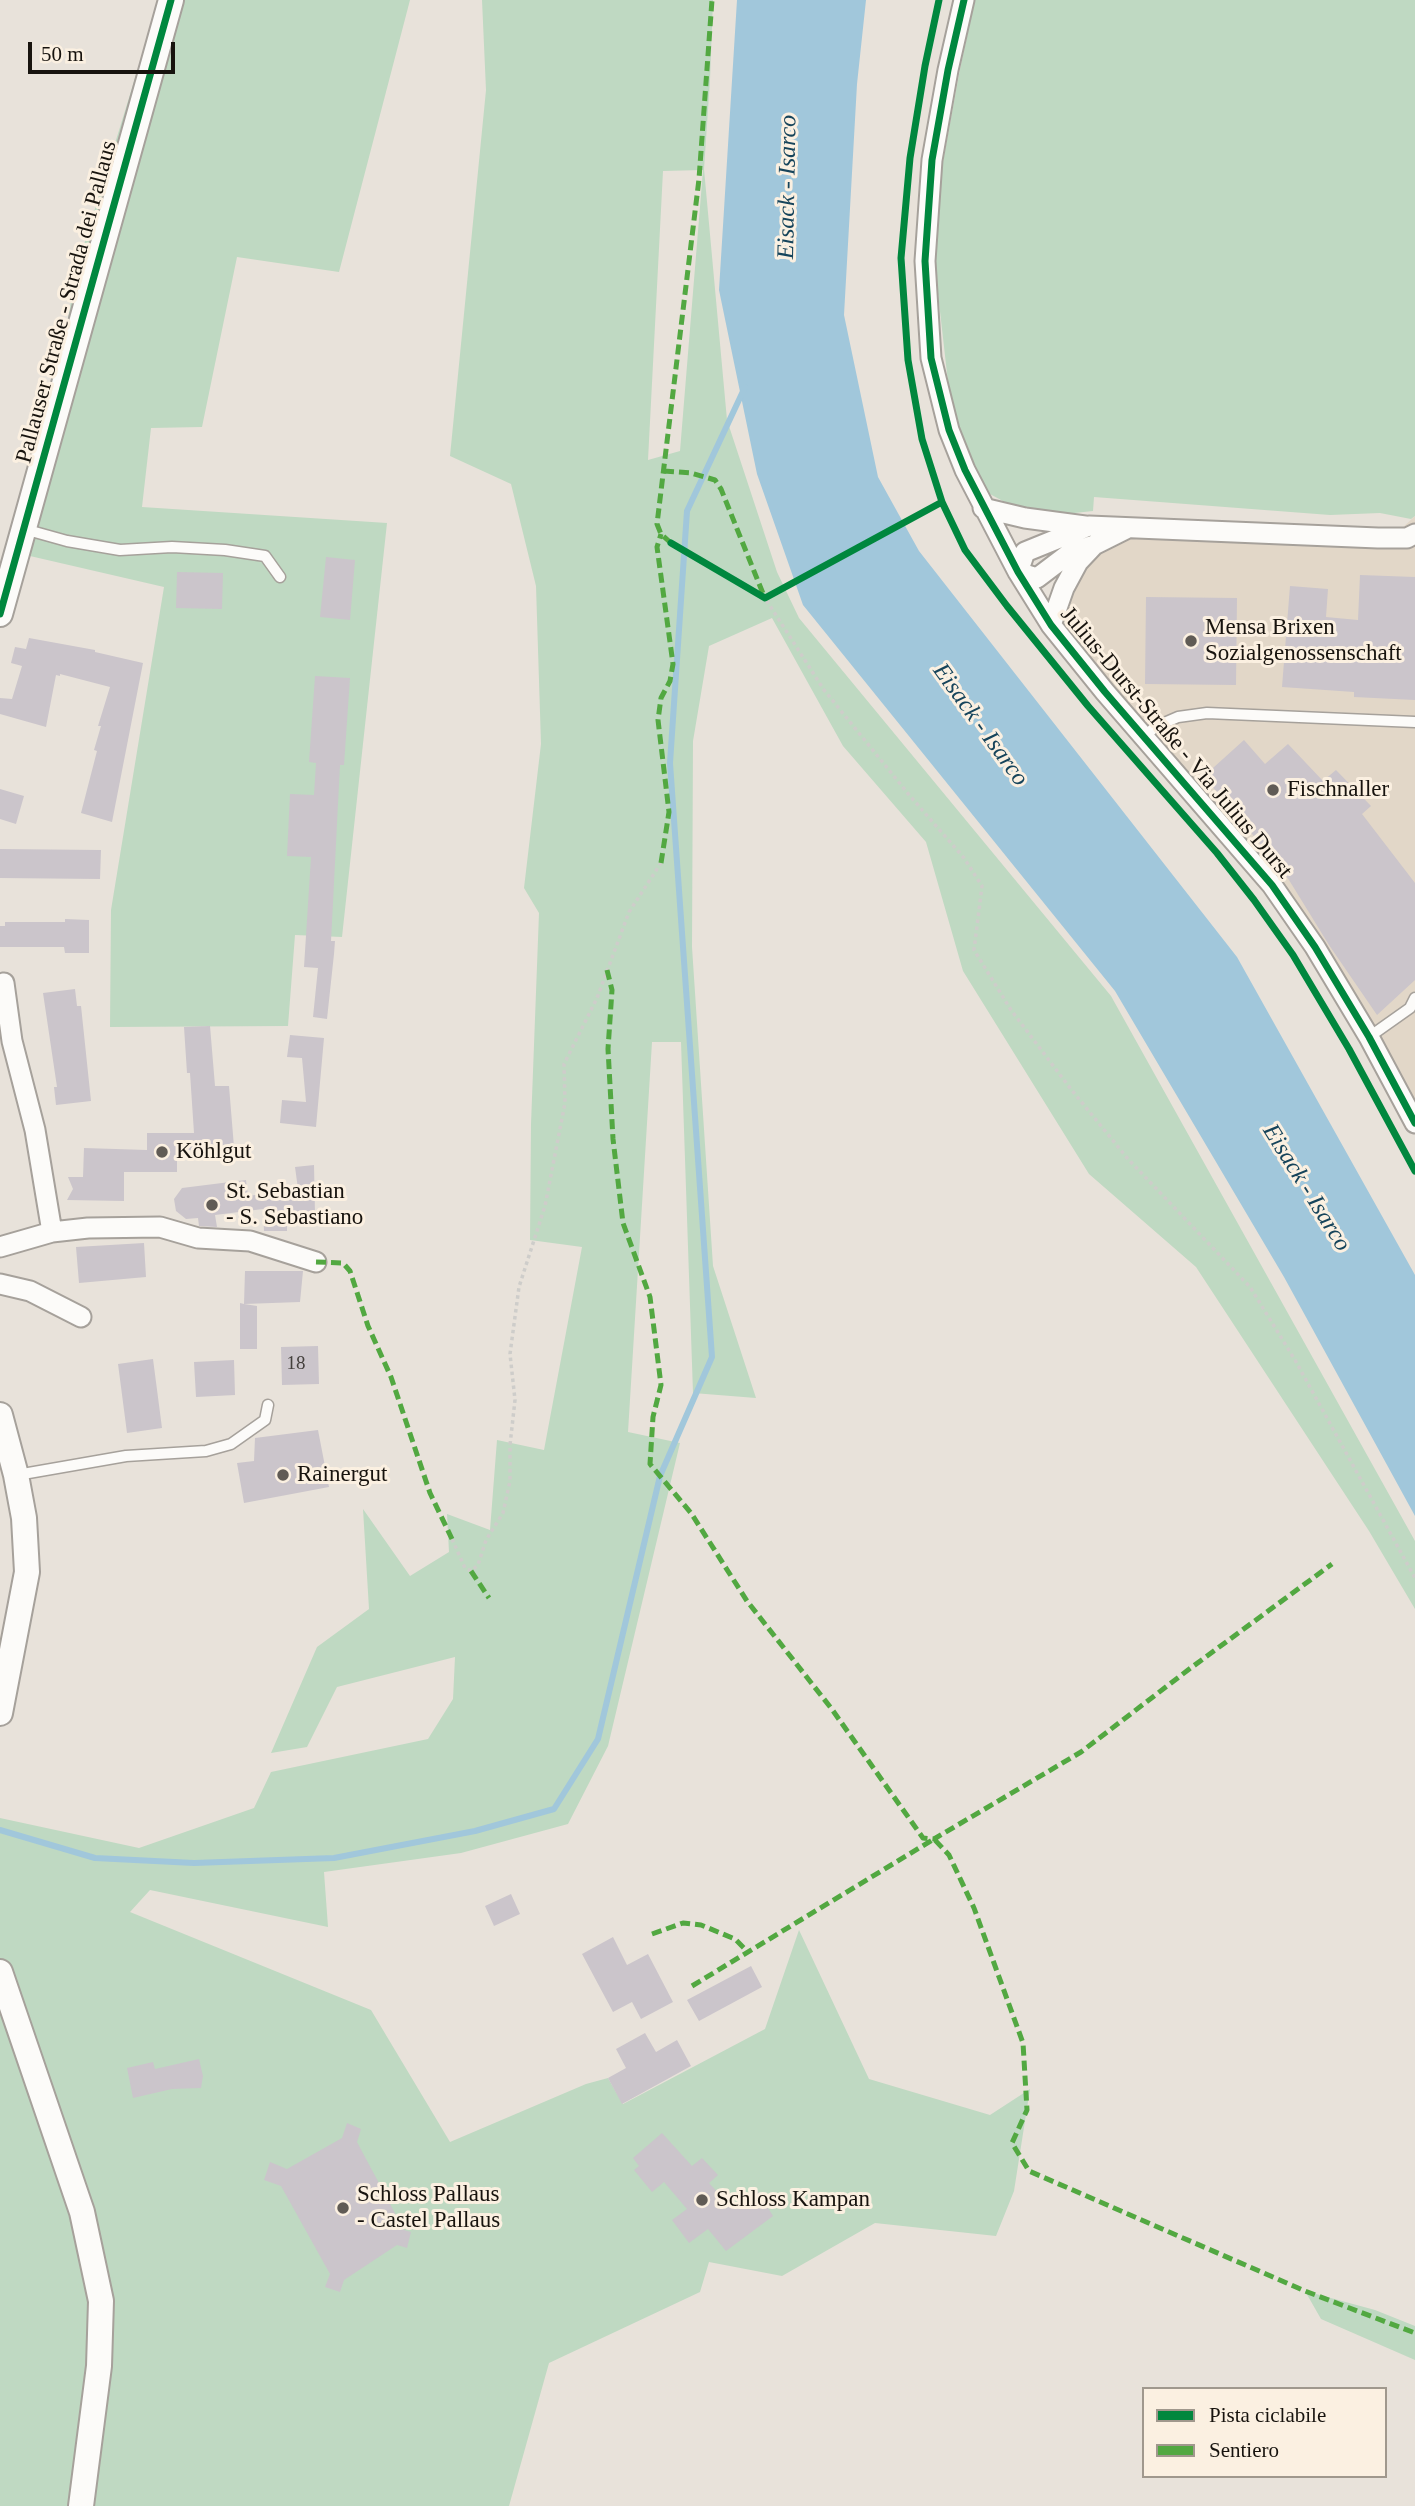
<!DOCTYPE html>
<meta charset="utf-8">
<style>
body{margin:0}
#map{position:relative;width:1415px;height:2506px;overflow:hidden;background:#e8e2da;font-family:"Times New Roman",serif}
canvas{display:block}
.legend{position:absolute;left:1142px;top:2387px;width:245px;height:91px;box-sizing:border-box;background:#fbf0e1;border:2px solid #a0988d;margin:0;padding:9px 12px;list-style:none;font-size:21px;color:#17130e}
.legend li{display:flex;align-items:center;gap:14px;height:35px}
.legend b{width:35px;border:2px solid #a0988d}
.scale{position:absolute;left:28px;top:42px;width:147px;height:32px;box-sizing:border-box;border:4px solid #17130e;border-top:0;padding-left:9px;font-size:21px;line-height:24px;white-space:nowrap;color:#17130e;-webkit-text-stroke:5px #fbf0e1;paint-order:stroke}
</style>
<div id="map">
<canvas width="1415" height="2506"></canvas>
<ul class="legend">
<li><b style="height:9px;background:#00873e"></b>Pista ciclabile</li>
<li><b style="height:9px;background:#52a841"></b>Sentiero</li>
</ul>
<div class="scale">50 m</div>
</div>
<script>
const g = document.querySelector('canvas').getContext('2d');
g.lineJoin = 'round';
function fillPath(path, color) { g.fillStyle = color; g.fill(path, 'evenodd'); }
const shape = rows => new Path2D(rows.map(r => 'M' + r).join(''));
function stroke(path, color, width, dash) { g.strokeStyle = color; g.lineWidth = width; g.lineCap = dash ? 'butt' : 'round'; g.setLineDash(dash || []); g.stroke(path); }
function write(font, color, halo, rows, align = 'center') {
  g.font = font + ' "Times New Roman",serif'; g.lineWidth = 6; g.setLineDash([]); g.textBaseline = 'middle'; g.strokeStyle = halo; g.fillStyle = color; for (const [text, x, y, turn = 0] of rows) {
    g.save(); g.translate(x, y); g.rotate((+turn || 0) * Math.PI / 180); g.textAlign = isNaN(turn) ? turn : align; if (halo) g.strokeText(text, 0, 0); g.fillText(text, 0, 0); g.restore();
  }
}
fillPath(shape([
 [1415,516,1415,1123,1315,947,1051,625,1078,562,1126,529,1399,531]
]), '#e2d7c8');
fillPath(shape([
 [159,0,410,0,339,272,237,257,202,427,151,428,142,507,387,523,342,937,295,935,288,1026,110,1027,111,910,164,587,17,553,39,475,78,264],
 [482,0,713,0,710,80,704,169,727,420,777,572,799,618,1111,996,1415,1541,1415,1609,1369,1531,1196,1267,1089,1174,963,971,926,842,843,746,772,618,709,646,693,741,692,947,713,1266,756,1398,693,1393,681,1042,652,1042,628,1432,680,1443,608,1746,568,1824,461,1853,324,1872,328,1927,150,1890,130,1912,371,2010,450,2142,586,2084,608,2078,623,2104,765,2029,799,1930,869,2079,990,2115,1030,2089,1014,2191,996,2236,875,2223,782,2276,709,2262,700,2292,549,2363,509,2506,0,2506,0,1818,139,1848,254,1808,271,1772,428,1739,453,1699,455,1657,337,1687,307,1747,271,1753,317,1647,369,1609,363,1509,410,1576,449,1552,447,1514,490,1530,497,1440,544,1450,582,1247,530,1240,531,1124,539,913,524,888,541,744,536,586,511,484,450,456,486,90],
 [703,170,680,451,648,460,663,171],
 [975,0,1415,0,1415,516,1411,519,1380,513,1330,515,1094,497,1093,511,1047,516,1014,507,988,493,964,449,949,391,935,267,942,167,960,69],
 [1305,2291,1375,2310,1415,2326,1415,2360,1321,2319]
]), '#bfd9c2');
fillPath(shape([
 [737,0,866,0,857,84,844,315,878,477,919,551,1237,957,1415,1275,1415,1516,1284,1277,1115,991,803,605,757,474,719,290]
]), '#a1c7db');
stroke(shape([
 [0,1830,95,1858,194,1863,334,1858,475,1831,554,1809,598,1739,660,1476,712,1357,670,763,687,511,745,387]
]), '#a1c7db', 6);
fillPath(shape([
 [326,557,355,560,350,620,320,617],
 [177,572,223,573,222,609,176,608],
 [1360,575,1415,577,1415,700,1354,697,1354,692,1282,687,1290,586,1328,589,1326,617,1358,620],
 [1146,597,1237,598,1236,685,1145,684],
 [29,638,95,650,95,652,143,663,112,822,81,813,97,751,94,750,101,726,98,726,110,687,60,674,60,676,56,675,46,727,0,714,0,698,12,699,22,666,11,663,15,647,26,649],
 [315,676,350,678,344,765,340,765,331,941,335,941,334,954,327,1019,313,1017,318,968,304,967,311,857,287,856,290,794,314,795,316,763,309,762],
 [1244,740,1265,764,1288,744,1323,781,1336,770,1371,806,1362,814,1415,883,1415,980,1377,1015,1329,945,1289,880,1224,799,1203,777],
 [0,789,24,796,16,824,0,819],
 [0,849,101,850,100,879,0,878],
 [65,919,89,920,89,953,65,953,64,947,0,947,0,926,5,926,5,922,65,922],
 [75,989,77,1006,81,1006,91,1101,56,1105,54,1087,57,1087,43,993],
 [210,1026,215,1086,229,1086,234,1147,177,1151,177,1172,124,1172,124,1201,67,1200,73,1189,68,1177,83,1177,84,1148,147,1150,147,1133,194,1133,190,1073,187,1073,184,1027],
 [290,1035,324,1038,316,1127,280,1123,282,1100,306,1102,302,1058,287,1057],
 [314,1165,315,1214,287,1218,287,1231,264,1231,263,1209,215,1215,217,1227,199,1226,198,1218,186,1219,176,1211,174,1199,182,1188,246,1180,248,1196,298,1189,295,1167],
 [144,1243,146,1277,79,1283,76,1247],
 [245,1271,303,1271,300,1302,244,1304,257,1306,257,1349,240,1349,240,1303,244,1304],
 [318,1346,319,1384,282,1385,281,1347],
 [153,1359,162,1428,127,1433,118,1364],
 [234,1360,235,1395,196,1397,194,1362],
 [318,1430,329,1487,244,1503,237,1463,254,1461,255,1438],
 [511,1894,520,1914,494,1926,485,1906],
 [613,1937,627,1965,648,1954,673,2002,641,2019,632,2002,613,2012,582,1954],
 [751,1966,762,1987,699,2021,687,2000],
 [645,2033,656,2052,677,2040,691,2066,622,2104,608,2078,626,2068,616,2049],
 [199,2059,203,2076,201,2088,172,2089,133,2098,127,2068,153,2062,155,2069],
 [347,2123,361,2129,357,2142,404,2230,411,2232,407,2248,397,2245,344,2280,340,2292,325,2287,330,2274,281,2186,264,2180,270,2162,287,2169,342,2138],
 [662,2133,692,2166,702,2158,718,2175,709,2183,732,2208,757,2190,773,2216,726,2251,708,2229,689,2243,672,2220,687,2209,664,2182,652,2192,634,2170,639,2166,633,2158]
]), '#cbc5cb');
const service = shape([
 [24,529,67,541,120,550,172,547,225,550,265,556,280,577],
 [1144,737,1155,727,1178,717,1207,713,1415,722],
 [1369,1037,1410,1008,1415,998],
 [17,1475,126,1456,206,1451,231,1444,265,1420,268,1405]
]);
const minor = shape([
 [964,0,948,70,932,160,925,261,931,358,949,430,965,470,1018,572,1051,625,1105,692,1272,885,1315,947,1369,1037,1415,1123],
 [983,508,1025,518,1085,526],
 [1018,572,1025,552,1089,526,1378,538,1407,538,1415,534],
 [1018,572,1037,578,1070,553,1091,546],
 [1051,625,1064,588,1078,562,1094,545,1126,529],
 [4,983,12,1041,35,1130,52,1232],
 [0,1247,52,1232,88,1228,160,1227,198,1238,250,1241,316,1262],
 [0,1284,30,1291,81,1317]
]);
const tertiary = shape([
 [0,614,171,0],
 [0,1415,16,1475,24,1518,27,1572,0,1713],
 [0,1972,82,2212,101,2301,99,2366,81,2506]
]);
stroke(service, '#a6a19b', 13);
stroke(minor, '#a6a19b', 23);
stroke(tertiary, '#a6a19b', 28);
stroke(shape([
 [671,543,765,598,824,690,910,796,964,858,982,886,974,950,1011,1010,1070,1088,1128,1159,1250,1287,1295,1360,1415,1578],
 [765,598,942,502],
 [452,1539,465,1568,471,1571,478,1565,486,1540,503,1513,510,1481,510,1445,515,1400,510,1354,519,1287,545,1206,565,1103,564,1064,597,998,629,912,661,863]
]), '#cecdca', 3.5, [3.5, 3.5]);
stroke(service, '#fcfbf9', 10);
stroke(minor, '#fcfbf9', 19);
stroke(tertiary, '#fcfbf9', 24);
stroke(shape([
 [664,471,691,473,715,480,721,489,764,596],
 [671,543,661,534,657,524,699,179,712,0],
 [661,863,669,812,658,720,661,698,670,681,673,664,657,547,661,534],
 [607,970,612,990,608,1049,613,1139,623,1223,650,1297,661,1385,653,1417,650,1464,691,1513,747,1601,831,1708,923,1838,934,1839,1081,1752,1188,1670,1332,1564],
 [316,1262,343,1263,350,1271,368,1326,391,1377,430,1493,452,1539],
 [471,1571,489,1598],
 [652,1934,683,1923,701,1925,735,1939,748,1952],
 [692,1986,934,1839,949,1855,974,1908,1023,2043,1027,2110,1012,2143,1029,2171,1305,2291,1415,2333]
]), '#52a841', 5, [10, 5]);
stroke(shape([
 [939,0,925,66,910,158,901,258,908,360,922,439,942,502,965,550,1007,606,1088,706,1217,853,1254,900,1293,955,1349,1049,1415,1171],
 [964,0,948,70,932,160,925,261,931,358,949,430,965,470,1018,572,1051,625,1105,692,1272,885,1315,947,1369,1037,1415,1123],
 [671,543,765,598,942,502],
 [0,614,171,0]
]), '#00873e', 7);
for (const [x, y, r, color] of [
 [1191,641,7,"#605b55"],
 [1273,790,7,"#605b55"],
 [162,1152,7,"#605b55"],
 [212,1205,7,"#605b55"],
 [283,1475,7,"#605b55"],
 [702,2200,7,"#605b55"],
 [343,2208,7,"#605b55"]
]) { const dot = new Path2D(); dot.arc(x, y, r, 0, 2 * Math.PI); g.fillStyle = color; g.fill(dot); stroke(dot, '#fbf0e1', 2.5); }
write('19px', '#44403d', null, [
 ["18",296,1364]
]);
write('23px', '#17130e', '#fbf0e1', [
 ["Pallauser Straße - Strada dei Pallaus",67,302,-75],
 ["Julius-Durst-Straße - Via Julius Durst",1176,743,50]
]);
write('23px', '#17130e', '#fbf0e1', [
 ["Mensa Brixen",1205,628],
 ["Sozialgenossenschaft",1205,654],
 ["Fischnaller",1287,790],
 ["Köhlgut",176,1152],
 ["St. Sebastian",226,1192],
 ["- S. Sebastiano",226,1218],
 ["Rainergut",297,1475],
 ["Schloss Pallaus",357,2195],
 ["- Castel Pallaus",357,2221],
 ["Schloss Kampan",716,2200]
], 'left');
write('italic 24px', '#16445b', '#fbf0e1', [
 ["Eisack - Isarco",788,187,-89],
 ["Eisack - Isarco",980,725,54],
 ["Eisack - Isarco",1306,1188,58]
]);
</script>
